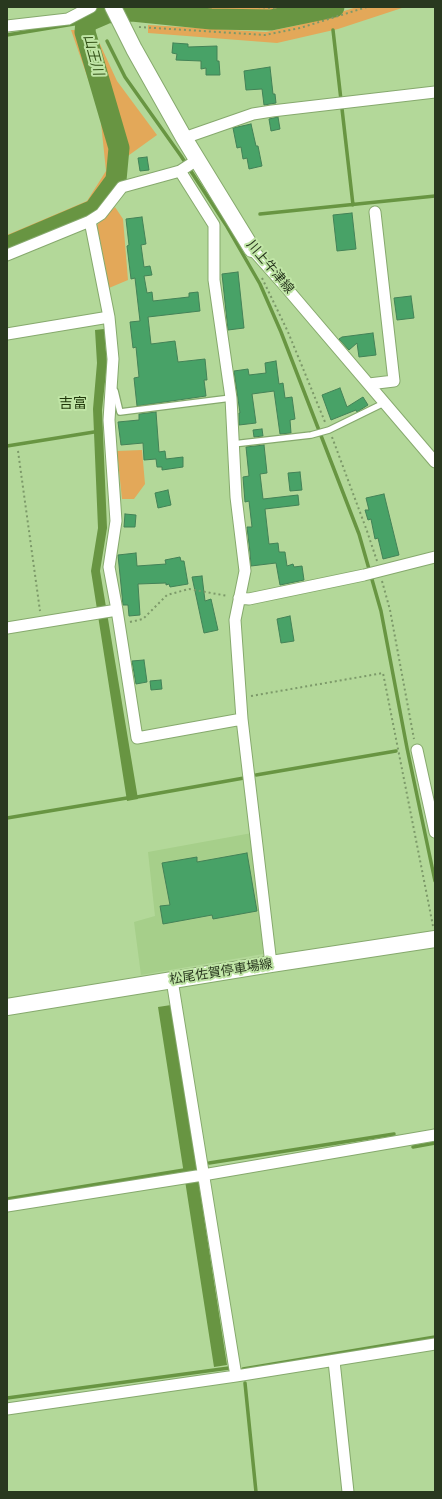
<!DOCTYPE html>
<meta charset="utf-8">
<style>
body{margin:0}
#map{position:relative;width:442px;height:1499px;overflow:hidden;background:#b3d899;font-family:Lora,serif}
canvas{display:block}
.frame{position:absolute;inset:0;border:8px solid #29381f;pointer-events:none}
</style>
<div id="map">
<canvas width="442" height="1499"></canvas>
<div class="frame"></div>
</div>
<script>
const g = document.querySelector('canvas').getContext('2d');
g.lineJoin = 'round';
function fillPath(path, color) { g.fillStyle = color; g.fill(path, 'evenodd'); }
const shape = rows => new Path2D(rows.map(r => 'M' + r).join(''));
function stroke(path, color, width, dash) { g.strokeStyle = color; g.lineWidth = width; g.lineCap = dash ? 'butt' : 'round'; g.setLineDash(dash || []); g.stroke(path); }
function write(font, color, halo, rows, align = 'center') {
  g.font = font + ' Lora,"Noto Sans JP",serif'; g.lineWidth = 4; g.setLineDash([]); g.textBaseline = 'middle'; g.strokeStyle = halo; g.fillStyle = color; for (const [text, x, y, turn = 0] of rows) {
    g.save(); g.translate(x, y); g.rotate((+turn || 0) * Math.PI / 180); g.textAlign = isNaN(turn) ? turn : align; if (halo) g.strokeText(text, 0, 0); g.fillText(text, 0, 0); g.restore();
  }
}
fillPath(shape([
 [252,833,263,954,141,975,134,922,155,916,148,852]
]), '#a6cf8a');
fillPath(shape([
 [175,7,299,7,283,11,255,13],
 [357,7,405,7,338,29,277,43,148,33,148,25,266,32,299,25],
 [93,29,117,81,157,135,125,158,117,110,89,35],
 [71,30,80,30,111,134,113,175,91,206,7,243,7,235,87,201,106,171,100,113],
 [115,207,123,219,128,280,109,288,97,225],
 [142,450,145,484,134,499,122,499,117,451]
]), '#e3a859');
fillPath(shape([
 [104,329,107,363,102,410,107,528,100,571,138,799,127,801,91,571,98,528,93,409,97,363,95,330],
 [171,1005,227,1365,214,1367,158,1007]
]), '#689542');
stroke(shape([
 [333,30,353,205],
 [7,35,86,22],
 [107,41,125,77,181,156,226,225,260,284,281,332,359,534,381,611,407,748,435,881],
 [260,214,435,196],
 [7,446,94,432],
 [256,775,396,751],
 [137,797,244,778],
 [7,818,127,798],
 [413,1147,435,1143],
 [209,1163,394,1134],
 [7,1199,184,1170],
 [243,1369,435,1337],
 [245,1383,256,1492],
 [7,1398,229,1368]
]), '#689542', 3.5);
stroke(shape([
 [7,247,94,210,116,180,119,148,85,32,86,22,107,13,132,11,211,19,271,20,334,7]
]), '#689542', 21);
const building = shape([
 [173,43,188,44,188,47,217,46,217,61,219,61,220,75,206,75,206,68,201,69,201,61,176,60,177,54,172,53,173,43],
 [270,67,273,94,275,94,276,103,264,105,262,89,246,90,244,71,270,67],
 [278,117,280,129,271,131,269,119,278,117],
 [251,124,256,146,258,146,262,166,249,169,247,158,243,159,241,147,237,148,233,128,251,124],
 [147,157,149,170,140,171,138,158,147,157],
 [352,213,356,249,337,251,333,215,352,213],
 [142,217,146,244,141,245,144,267,150,266,152,275,144,276,147,293,152,292,153,301,189,297,189,293,198,292,200,311,148,317,151,344,175,341,178,362,205,359,207,380,204,380,206,396,137,406,134,378,139,377,136,347,133,348,130,322,140,321,135,278,131,279,127,246,129,245,126,219,142,217],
 [238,272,244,328,228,330,222,274,238,272],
 [411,296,414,318,397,320,394,298,411,296],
 [373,333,376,355,359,357,357,343,349,350,339,339,342,337,373,333],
 [276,361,279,384,283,383,285,398,292,397,295,419,290,420,291,433,280,434,274,391,252,394,256,423,239,425,239,413,240,413,234,371,248,369,249,375,266,373,265,363,276,361],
 [340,388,347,407,363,397,368,405,357,412,356,410,331,420,322,395,340,388],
 [156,412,159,452,165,451,166,459,183,457,183,467,162,470,162,467,157,467,156,459,144,460,143,443,121,445,118,422,139,420,139,414,156,412],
 [262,429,263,436,254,437,253,430,262,429],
 [264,445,267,473,260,474,263,499,298,495,299,505,265,509,269,544,278,543,279,552,285,552,287,566,293,564,294,567,302,566,304,580,280,585,276,563,251,566,250,552,247,527,252,527,249,501,245,502,243,477,249,476,246,447,264,445],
 [300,472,302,490,290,491,288,473,300,472],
 [168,490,171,505,158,508,155,493,168,490],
 [384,494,399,555,383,559,378,538,375,539,371,519,368,520,365,510,369,510,366,498,384,494],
 [125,514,136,515,135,527,124,527,125,514],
 [136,553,137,566,166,564,165,560,180,557,181,561,184,561,188,584,170,587,169,584,166,585,166,583,138,584,140,615,129,616,128,605,123,605,118,555,136,553],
 [202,576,205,601,211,599,218,630,204,633,192,577,202,576],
 [290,616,294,641,281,643,277,619,290,616],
 [144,660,147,682,136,684,132,661,144,660],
 [161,680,162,689,151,690,150,681,161,680],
 [247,853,257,911,213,919,212,915,163,924,160,906,170,905,162,863,197,857,197,862,247,853]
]);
fillPath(building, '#48a267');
stroke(building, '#438257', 1);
const lane = shape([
 [115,391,120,412,231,398],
 [233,444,311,435,329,430,384,403]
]);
const street = shape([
 [7,26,68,19,91,7],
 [184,138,253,114,272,111,435,92],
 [197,160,180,171,122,187,101,214,90,221,109,317,113,359,109,420,116,521,109,567,117,610,137,738,242,719],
 [180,171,214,225,214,280,231,398,236,497,245,571,235,620,242,719,271,964],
 [252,249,284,285,435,462],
 [7,255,90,221],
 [7,334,109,317],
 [369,384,394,381,375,212],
 [239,598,249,599,364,575,435,557],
 [7,628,117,610],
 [417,750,435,832],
 [172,980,236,1376],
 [7,1206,203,1175,435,1135],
 [334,1361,348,1492],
 [7,1409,236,1376,435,1344]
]);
const secondary = shape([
 [113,7,134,49,184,138,252,249],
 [7,1007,271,964,435,939]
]);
stroke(lane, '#86a96d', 8);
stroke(street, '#86a96d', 13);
stroke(secondary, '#86a96d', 18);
stroke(shape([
 [258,7,273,8,277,7],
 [139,27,265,35,300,28,367,7],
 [262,278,288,332,325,422],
 [332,437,367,531,377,561],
 [18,451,40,611],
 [382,581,390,610,414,739],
 [130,622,143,619,167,595,189,589,228,596],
 [251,696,383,673,433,926]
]), '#7c9969', 2, [2, 3]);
stroke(lane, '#fff', 5.5);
stroke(street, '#fff', 11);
stroke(secondary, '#fff', 16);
write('13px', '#29381f', '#c0e5a6', [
 ["川上牛津線",270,267,50],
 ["松尾佐賀停車場線",221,972,-9]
]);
write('italic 14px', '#325016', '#c0e5a6', [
 ["山王川",93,55,75]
]);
write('14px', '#1f3609', '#c0e5a6', [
 ["吉富",73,404]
]);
</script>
